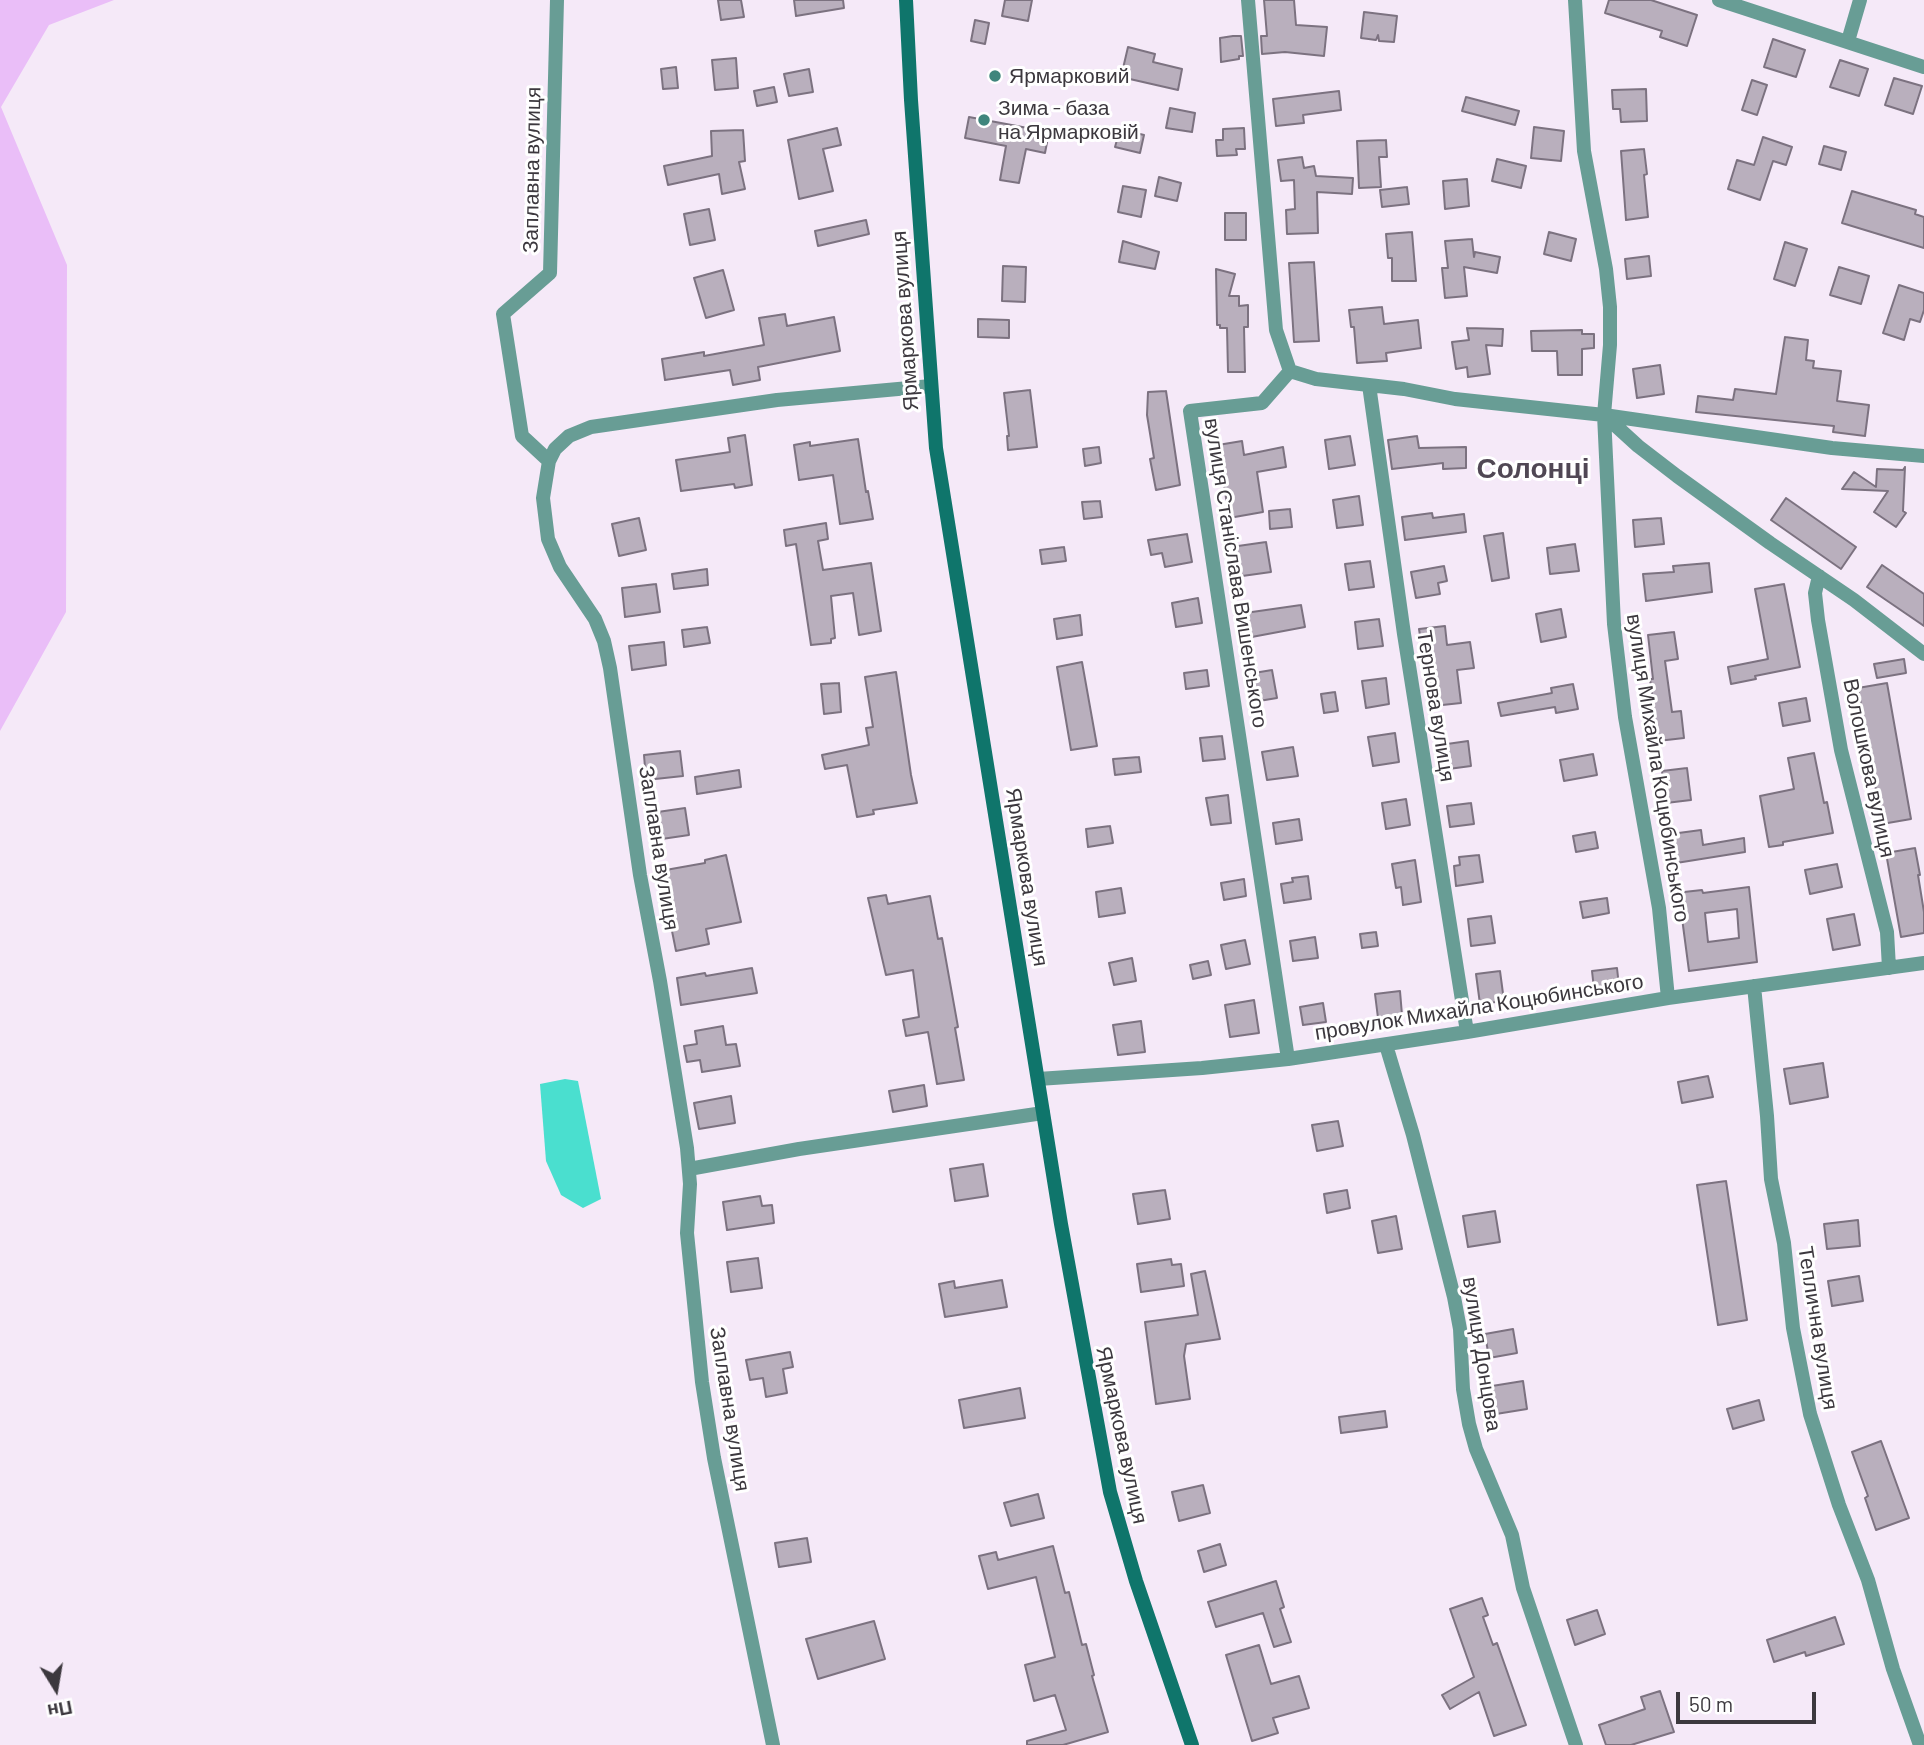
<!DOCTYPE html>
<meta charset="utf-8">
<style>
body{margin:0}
#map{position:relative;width:1924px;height:1745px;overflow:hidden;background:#f5e9f8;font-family:Barlow,sans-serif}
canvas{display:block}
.north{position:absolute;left:21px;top:1654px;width:70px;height:70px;-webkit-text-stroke:5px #fff;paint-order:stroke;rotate:169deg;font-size:19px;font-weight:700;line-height:28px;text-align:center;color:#3c383e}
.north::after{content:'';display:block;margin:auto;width:24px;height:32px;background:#3c383e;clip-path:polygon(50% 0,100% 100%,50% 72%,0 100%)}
.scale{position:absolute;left:1676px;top:1692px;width:140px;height:32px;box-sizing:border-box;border:4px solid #3c383e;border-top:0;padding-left:9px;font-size:21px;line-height:24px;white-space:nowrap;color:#3c383e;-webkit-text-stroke:5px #fff;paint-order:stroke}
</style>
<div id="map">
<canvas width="1924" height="1745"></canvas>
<div class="north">Пн</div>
<div class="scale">50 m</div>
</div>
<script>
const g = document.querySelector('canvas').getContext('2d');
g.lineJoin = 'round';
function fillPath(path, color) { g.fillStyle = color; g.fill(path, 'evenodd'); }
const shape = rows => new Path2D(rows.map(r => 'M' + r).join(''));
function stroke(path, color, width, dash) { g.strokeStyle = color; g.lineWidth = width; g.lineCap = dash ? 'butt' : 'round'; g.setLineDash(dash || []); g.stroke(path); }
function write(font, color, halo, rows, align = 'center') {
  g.font = font + ' Barlow,sans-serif'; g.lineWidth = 6; g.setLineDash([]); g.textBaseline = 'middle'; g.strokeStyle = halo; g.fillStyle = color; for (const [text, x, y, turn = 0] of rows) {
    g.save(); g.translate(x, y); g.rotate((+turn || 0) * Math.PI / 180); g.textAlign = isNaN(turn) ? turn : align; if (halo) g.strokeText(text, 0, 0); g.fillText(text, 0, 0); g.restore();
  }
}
fillPath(shape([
 [0,0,114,0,49,25,1,107,67,265,66,612,0,731]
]), '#eabef8');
fillPath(shape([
 [565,1079,578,1081,601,1199,583,1208,561,1195,546,1161,540,1084]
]), '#4adfcf');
const building = shape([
 [718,0,741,0,744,17,721,20,718,0],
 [794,0,843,0,844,8,796,16,794,0],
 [1005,0,1032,0,1028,21,1002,16,1005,0],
 [1264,0,1294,0,1296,25,1327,27,1324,56,1285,52,1262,54,1261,36,1267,36,1264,0],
 [1609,0,1651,0,1697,15,1687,46,1660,37,1662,31,1605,13,1609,0],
 [1364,12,1397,16,1394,42,1379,41,1378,35,1376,40,1361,38,1364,12],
 [975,20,989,23,985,44,971,41,975,20],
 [1233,36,1241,36,1243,56,1239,56,1239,59,1221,62,1220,38,1233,36],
 [1773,39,1805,50,1796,77,1764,67,1773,39],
 [1128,47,1155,54,1153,62,1182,69,1178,90,1121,77,1128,47],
 [736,58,738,88,715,90,712,60,736,58],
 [1840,60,1868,69,1859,96,1830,87,1840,60],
 [676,67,678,88,663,89,661,69,676,67],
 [809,69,813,92,789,96,784,74,809,69],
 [1894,78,1922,86,1913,114,1885,105,1894,78],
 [1752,80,1767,85,1757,115,1742,110,1752,80],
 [774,87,777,102,757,106,754,91,774,87],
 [1646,89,1647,121,1621,122,1620,109,1613,109,1612,90,1646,89],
 [1339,91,1341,110,1303,115,1304,123,1276,126,1273,99,1339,91],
 [1466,97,1519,111,1515,125,1462,111,1466,97],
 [1170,108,1195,113,1192,132,1166,128,1170,108],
 [969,117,1049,132,1045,153,1026,149,1019,183,1000,180,1006,146,965,138,969,117],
 [1534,127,1564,131,1561,161,1531,158,1534,127],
 [837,128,841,145,823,149,833,191,799,199,788,140,837,128],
 [1244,128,1245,149,1236,149,1237,155,1217,156,1216,140,1223,140,1223,129,1244,128],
 [1120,129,1144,135,1140,153,1115,147,1120,129],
 [743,130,745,161,739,162,745,189,722,194,719,174,668,185,664,166,712,156,711,131,743,130],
 [1763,137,1792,147,1786,165,1773,161,1760,200,1728,189,1737,160,1754,165,1763,137],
 [1386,140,1387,157,1379,157,1381,187,1359,188,1357,141,1386,140],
 [1824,146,1846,152,1841,170,1819,164,1824,146],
 [1644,149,1647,174,1644,175,1648,217,1626,220,1621,151,1644,149],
 [1302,157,1304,168,1314,166,1316,176,1353,178,1352,194,1317,192,1318,233,1287,234,1286,210,1295,209,1294,180,1281,181,1278,160,1302,157],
 [1497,159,1526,166,1521,188,1492,181,1497,159],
 [1159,177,1181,183,1177,201,1155,196,1159,177],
 [1467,179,1469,206,1445,209,1443,181,1467,179],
 [1123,186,1146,190,1141,217,1118,212,1123,186],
 [1407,187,1409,204,1382,207,1380,190,1407,187],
 [1852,191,1916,210,1915,214,1924,217,1924,248,1842,223,1852,191],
 [709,209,715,240,690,245,684,214,709,209],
 [1225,213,1246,213,1246,240,1225,240,1225,213],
 [866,220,869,234,818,246,815,231,866,220],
 [1412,232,1416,281,1392,281,1392,258,1388,258,1386,234,1412,232],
 [1549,232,1576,239,1571,261,1544,254,1549,232],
 [1472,239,1474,257,1475,252,1500,257,1497,273,1464,267,1467,296,1445,298,1442,268,1448,268,1445,241,1472,239],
 [1123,241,1159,252,1155,269,1119,262,1123,241],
 [1785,242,1807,249,1795,286,1774,279,1785,242],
 [1649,256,1651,276,1627,279,1625,259,1649,256],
 [1314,262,1319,341,1294,342,1289,263,1314,262],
 [1003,266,1026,267,1025,302,1002,301,1003,266],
 [1839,267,1869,276,1861,304,1830,295,1839,267],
 [1216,269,1235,274,1229,296,1239,296,1239,306,1248,305,1248,327,1244,327,1245,372,1228,372,1227,328,1220,328,1220,325,1217,325,1216,269],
 [723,270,734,310,706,318,694,278,723,270],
 [1899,285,1924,293,1924,310,1920,322,1910,319,1904,340,1883,333,1899,285],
 [1382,307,1384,324,1418,320,1421,348,1386,353,1387,361,1357,363,1354,327,1351,327,1349,310,1382,307],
 [785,314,787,326,834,317,840,351,758,367,760,380,733,385,730,370,665,380,662,359,704,352,704,356,764,345,759,318,785,314],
 [978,319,1009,320,1009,338,978,337,978,319],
 [1467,328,1503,329,1502,346,1486,345,1490,374,1468,377,1467,367,1456,369,1452,342,1469,340,1467,328],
 [1582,330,1582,334,1594,334,1594,348,1582,349,1582,375,1558,375,1557,351,1532,351,1531,331,1582,330],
 [1785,337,1808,340,1806,360,1814,361,1813,368,1841,371,1837,401,1869,405,1865,436,1833,432,1834,426,1696,412,1698,396,1733,400,1735,389,1776,394,1785,337],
 [1660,365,1664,394,1637,398,1633,369,1660,365],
 [1030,390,1037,447,1008,450,1007,436,1009,436,1004,393,1030,390],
 [1166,391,1180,485,1156,490,1150,459,1154,458,1147,415,1148,392,1166,391],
 [745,435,752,485,735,488,734,484,681,491,676,460,730,452,728,438,745,435],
 [1350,436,1355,465,1329,469,1325,440,1350,436],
 [1417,436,1419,448,1466,447,1466,468,1443,469,1443,463,1392,469,1388,440,1417,436],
 [858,439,866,492,868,491,873,519,840,524,833,475,799,480,794,445,810,442,810,446,858,439],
 [1242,441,1244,455,1283,447,1286,467,1257,472,1263,512,1229,518,1218,445,1242,441],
 [1099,447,1101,463,1085,466,1083,449,1099,447],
 [1905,467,1903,511,1906,513,1896,527,1874,512,1888,491,1842,489,1854,472,1876,487,1877,469,1903,470,1905,467],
 [1359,496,1363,525,1337,528,1333,500,1359,496],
 [1786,498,1856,547,1841,569,1771,520,1786,498],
 [1100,501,1102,517,1084,519,1082,502,1100,501],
 [1290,509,1292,527,1270,529,1269,511,1290,509],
 [1432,513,1433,518,1464,514,1466,532,1405,540,1402,517,1432,513],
 [639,518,646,550,619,556,612,524,639,518],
 [1661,518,1664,544,1635,547,1633,520,1661,518],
 [826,523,828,539,818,541,823,570,871,563,881,631,859,635,853,593,831,596,835,638,831,639,831,643,811,645,796,544,786,546,784,530,826,523],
 [1503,533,1509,578,1492,581,1484,536,1503,533],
 [1187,534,1192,562,1165,567,1162,553,1151,555,1148,540,1187,534],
 [1266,542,1271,572,1235,577,1231,547,1266,542],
 [1575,544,1579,571,1550,574,1547,548,1575,544],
 [1064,547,1066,561,1042,564,1040,550,1064,547],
 [1370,561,1374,587,1349,590,1345,564,1370,561],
 [1709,563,1712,592,1646,601,1643,574,1674,572,1673,566,1709,563],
 [1882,565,1924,594,1924,626,1867,587,1882,565],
 [1444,566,1447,581,1438,583,1440,594,1416,598,1411,572,1444,566],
 [707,569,708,585,674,589,672,574,707,569],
 [656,584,660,612,625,617,622,588,656,584],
 [1784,584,1800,667,1755,676,1756,679,1731,684,1728,667,1768,659,1755,589,1784,584],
 [1198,598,1202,623,1176,627,1172,603,1198,598],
 [1301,605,1305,627,1241,639,1238,614,1301,605],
 [1561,609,1566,637,1541,642,1536,614,1561,609],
 [1080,615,1082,635,1057,639,1054,619,1080,615],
 [1379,619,1383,646,1358,649,1355,622,1379,619],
 [1445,626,1447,645,1470,642,1474,668,1457,670,1461,703,1433,706,1427,655,1423,655,1419,629,1445,626],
 [707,627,710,643,684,647,682,630,707,627],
 [1674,632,1678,659,1665,661,1672,712,1681,711,1684,738,1658,741,1650,679,1653,679,1648,635,1674,632],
 [664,642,666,665,632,670,629,646,664,642],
 [1904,659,1906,673,1877,678,1874,664,1904,659],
 [1082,662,1097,746,1071,750,1057,667,1082,662],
 [1207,670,1209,686,1186,689,1184,673,1207,670],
 [1272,670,1277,698,1253,702,1248,674,1272,670],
 [896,672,911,775,917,803,873,810,874,814,857,817,847,765,825,769,822,755,869,745,866,728,873,727,865,677,896,672],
 [1386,678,1389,704,1366,708,1362,681,1386,678],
 [839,683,841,712,824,714,821,684,839,683],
 [1887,683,1911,819,1882,824,1858,688,1887,683],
 [1573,684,1578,709,1556,713,1555,707,1501,716,1498,703,1552,693,1551,688,1573,684],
 [1335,692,1338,711,1324,713,1321,694,1335,692],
 [1806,698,1810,721,1783,726,1779,703,1806,698],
 [1395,733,1399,762,1373,766,1368,737,1395,733],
 [1222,736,1225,759,1203,761,1200,738,1222,736],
 [1468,741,1471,766,1441,770,1439,751,1448,750,1447,744,1468,741],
 [1293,747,1298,776,1267,780,1262,752,1293,747],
 [680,751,683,776,646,780,644,755,680,751],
 [1814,753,1824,803,1827,802,1833,833,1783,842,1783,845,1769,847,1760,796,1794,789,1788,758,1814,753],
 [1593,754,1597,775,1564,781,1560,760,1593,754],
 [1139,757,1141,772,1115,775,1113,759,1139,757],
 [1687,768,1691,800,1666,803,1662,771,1687,768],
 [739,770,741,787,697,794,695,777,739,770],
 [1228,795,1231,823,1211,825,1206,798,1228,795],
 [1406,799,1410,825,1386,829,1382,803,1406,799],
 [1471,803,1474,824,1450,827,1447,806,1471,803],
 [685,808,689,835,655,840,651,813,685,808],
 [1299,819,1302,840,1276,844,1273,823,1299,819],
 [1110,826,1113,843,1088,847,1086,829,1110,826],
 [1701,830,1703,845,1744,838,1745,852,1670,864,1668,852,1673,851,1671,834,1701,830],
 [1595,832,1598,848,1576,852,1573,836,1595,832],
 [1915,848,1920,875,1918,875,1924,912,1924,933,1901,937,1886,853,1915,848],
 [726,855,741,922,706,929,709,944,676,951,660,871,705,863,705,860,726,855],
 [1479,855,1483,882,1456,886,1454,866,1460,865,1459,857,1479,855],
 [1415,860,1421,902,1403,905,1401,887,1396,888,1392,864,1415,860],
 [1837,864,1842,887,1810,894,1805,870,1837,864],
 [1308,876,1311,899,1284,903,1281,884,1293,882,1292,878,1308,876],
 [1244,879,1246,896,1224,900,1221,883,1244,879],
 [1749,887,1757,962,1689,971,1682,918,1678,919,1675,893,1702,890,1703,893,1749,887],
 [1737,909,1739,938,1708,942,1705,913,1737,909],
 [1121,888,1125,913,1099,917,1096,892,1121,888],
 [886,895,888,904,930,896,938,939,942,938,958,1027,955,1028,964,1080,937,1084,928,1032,906,1036,903,1020,919,1017,913,970,886,975,868,898,886,895],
 [1607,898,1609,913,1583,918,1580,902,1607,898],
 [1854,914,1860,945,1833,950,1827,919,1854,914],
 [1491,916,1495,943,1471,946,1468,919,1491,916],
 [1376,932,1378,946,1362,948,1360,934,1376,932],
 [1315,937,1318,958,1293,961,1290,941,1315,937],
 [1245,940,1250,964,1226,969,1221,945,1245,940],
 [1132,958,1136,981,1114,985,1109,963,1132,958],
 [1208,961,1211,975,1193,979,1190,965,1208,961],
 [752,968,757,993,681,1005,677,978,705,973,706,976,752,968],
 [1617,968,1619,986,1594,989,1592,971,1617,968],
 [1500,971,1504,1001,1480,1004,1476,974,1500,971],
 [1400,991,1402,1015,1378,1018,1375,994,1400,991],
 [1254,1000,1259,1033,1230,1037,1225,1005,1254,1000],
 [1323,1003,1326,1022,1303,1025,1300,1007,1323,1003],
 [1141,1021,1145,1052,1118,1055,1113,1025,1141,1021],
 [723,1026,726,1045,736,1044,740,1066,702,1072,700,1060,687,1062,684,1046,697,1044,695,1031,723,1026],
 [1823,1063,1828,1097,1790,1104,1784,1069,1823,1063],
 [1708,1076,1713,1097,1682,1103,1678,1082,1708,1076],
 [924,1085,927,1106,893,1112,889,1091,924,1085],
 [731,1096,735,1123,699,1129,694,1103,731,1096],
 [1338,1121,1343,1146,1317,1151,1312,1125,1338,1121],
 [983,1164,988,1196,955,1201,950,1169,983,1164],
 [1726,1181,1747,1320,1718,1325,1697,1185,1726,1181],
 [1165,1190,1170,1219,1138,1224,1133,1194,1165,1190],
 [1347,1190,1350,1208,1327,1213,1324,1194,1347,1190],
 [760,1196,762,1206,772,1205,774,1223,727,1230,723,1202,760,1196],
 [1495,1211,1500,1242,1468,1247,1463,1216,1495,1211],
 [1396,1216,1402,1249,1378,1253,1372,1221,1396,1216],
 [1858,1220,1860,1246,1827,1249,1824,1224,1858,1220],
 [758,1258,762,1288,731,1292,727,1262,758,1258],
 [1171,1259,1172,1265,1181,1264,1184,1286,1141,1292,1137,1264,1171,1259],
 [1205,1271,1220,1339,1186,1344,1184,1356,1190,1399,1156,1404,1145,1322,1198,1315,1191,1274,1205,1271],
 [1859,1276,1863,1301,1832,1306,1828,1281,1859,1276],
 [1002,1280,1007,1307,945,1317,939,1284,954,1281,955,1288,1002,1280],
 [1513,1329,1517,1353,1489,1358,1485,1334,1513,1329],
 [790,1352,793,1367,783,1369,787,1393,766,1397,763,1378,750,1380,746,1360,790,1352],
 [1523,1381,1527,1409,1496,1414,1492,1386,1523,1381],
 [1020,1388,1025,1418,964,1428,959,1400,1020,1388],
 [1759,1400,1764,1420,1733,1429,1727,1409,1759,1400],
 [1385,1411,1387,1427,1341,1433,1339,1417,1385,1411],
 [1881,1441,1909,1518,1876,1530,1865,1498,1868,1496,1852,1452,1881,1441],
 [1203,1485,1210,1513,1179,1521,1172,1492,1203,1485],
 [1038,1494,1044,1518,1011,1526,1004,1503,1038,1494],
 [807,1538,811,1562,779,1567,775,1543,807,1538],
 [1220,1544,1226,1565,1204,1572,1198,1551,1220,1544],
 [1053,1546,1065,1593,1069,1592,1082,1645,1086,1644,1094,1675,1092,1676,1108,1732,1063,1745,1027,1745,1027,1741,1066,1730,1055,1695,1034,1701,1025,1665,1055,1657,1036,1577,988,1589,979,1556,996,1552,998,1560,1053,1546],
 [1276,1581,1284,1607,1280,1609,1291,1642,1274,1647,1263,1613,1216,1627,1208,1602,1276,1581],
 [1482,1598,1488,1615,1483,1617,1493,1645,1497,1643,1526,1725,1494,1736,1479,1692,1450,1709,1442,1695,1474,1677,1450,1609,1482,1598],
 [1597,1610,1605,1634,1575,1645,1567,1620,1597,1610],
 [1835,1617,1844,1644,1806,1656,1805,1652,1774,1662,1767,1640,1835,1617],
 [874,1621,885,1659,818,1679,806,1639,874,1621],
 [1259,1645,1271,1684,1299,1676,1309,1708,1273,1718,1278,1733,1252,1741,1226,1655,1259,1645],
 [1660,1691,1674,1732,1631,1745,1606,1745,1599,1725,1645,1709,1641,1697,1660,1691]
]);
fillPath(building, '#b9afbd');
stroke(building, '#7c7280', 2);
stroke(shape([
 [557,0,550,273,503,314,522,436,549,461,543,498,548,539,560,567,595,619,604,641,610,668,640,875,660,981,687,1148,690,1184,687,1233,702,1382,714,1458,773,1745],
 [1248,0,1276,330,1290,371,1262,403,1190,411,1288,1059],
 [1575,0,1584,151,1606,269,1610,307,1610,345,1604,415,1614,624,1625,717,1659,908,1668,998],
 [1719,0,1924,67],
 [1848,41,1860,0],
 [1290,371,1316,379,1404,389,1455,399,1604,415,1832,448,1924,456],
 [1369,385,1404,634,1467,1032],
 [1604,415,1638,446,1677,476,1770,543,1854,600,1924,654],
 [549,461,555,449,569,436,591,427,777,400,931,386],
 [1819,576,1815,593,1818,620,1841,750,1887,932,1889,968],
 [1754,986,1767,1116,1771,1179,1784,1243,1793,1328,1810,1414,1839,1505,1868,1580,1893,1669,1920,1745],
 [1386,1045,1413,1135,1454,1297,1460,1329,1463,1389,1469,1424,1476,1449,1512,1535,1523,1588,1576,1745],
 [1038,1079,1202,1068,1288,1059,1467,1032,1668,998,1924,963],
 [689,1169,799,1149,1043,1113]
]), '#689d95', 14);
stroke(shape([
 [906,0,911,100,936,448,1061,1224,1110,1492,1136,1581,1192,1745]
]), '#0f756b', 14);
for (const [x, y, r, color] of [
 [995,76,7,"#3f857c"],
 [984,120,7,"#3f857c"]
]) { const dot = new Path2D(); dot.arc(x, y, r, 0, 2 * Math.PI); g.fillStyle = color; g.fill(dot); stroke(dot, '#fff', 2.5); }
write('21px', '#3c383e', '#fff', [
 ["Ярмарковий",1009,76],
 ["Зима - база",998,108],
 ["на Ярмарковій",998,132]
], 'left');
write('21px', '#3c383e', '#fff', [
 ["Заплавна вулиця",532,170,-89],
 ["Ярмаркова вулиця",905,321,-94],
 ["вулиця Станіслава Вишенського",1236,573,81],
 ["Тернова вулиця",1436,706,81],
 ["вулиця Михайла Коцюбинського",1658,768,81],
 ["Волошкова вулиця",1869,768,78],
 ["Заплавна вулиця",659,848,81],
 ["Ярмаркова вулиця",1027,877,81],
 ["провулок Михайла Коцюбинського",1479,1007,-9],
 ["Теплична вулиця",1818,1328,81],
 ["вулиця Донцова",1482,1354,81],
 ["Заплавна вулиця",730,1409,81],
 ["Ярмаркова вулиця",1122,1435,78]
]);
write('bold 28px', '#504754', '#fff', [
 ["Солонці",1533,469]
]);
</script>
